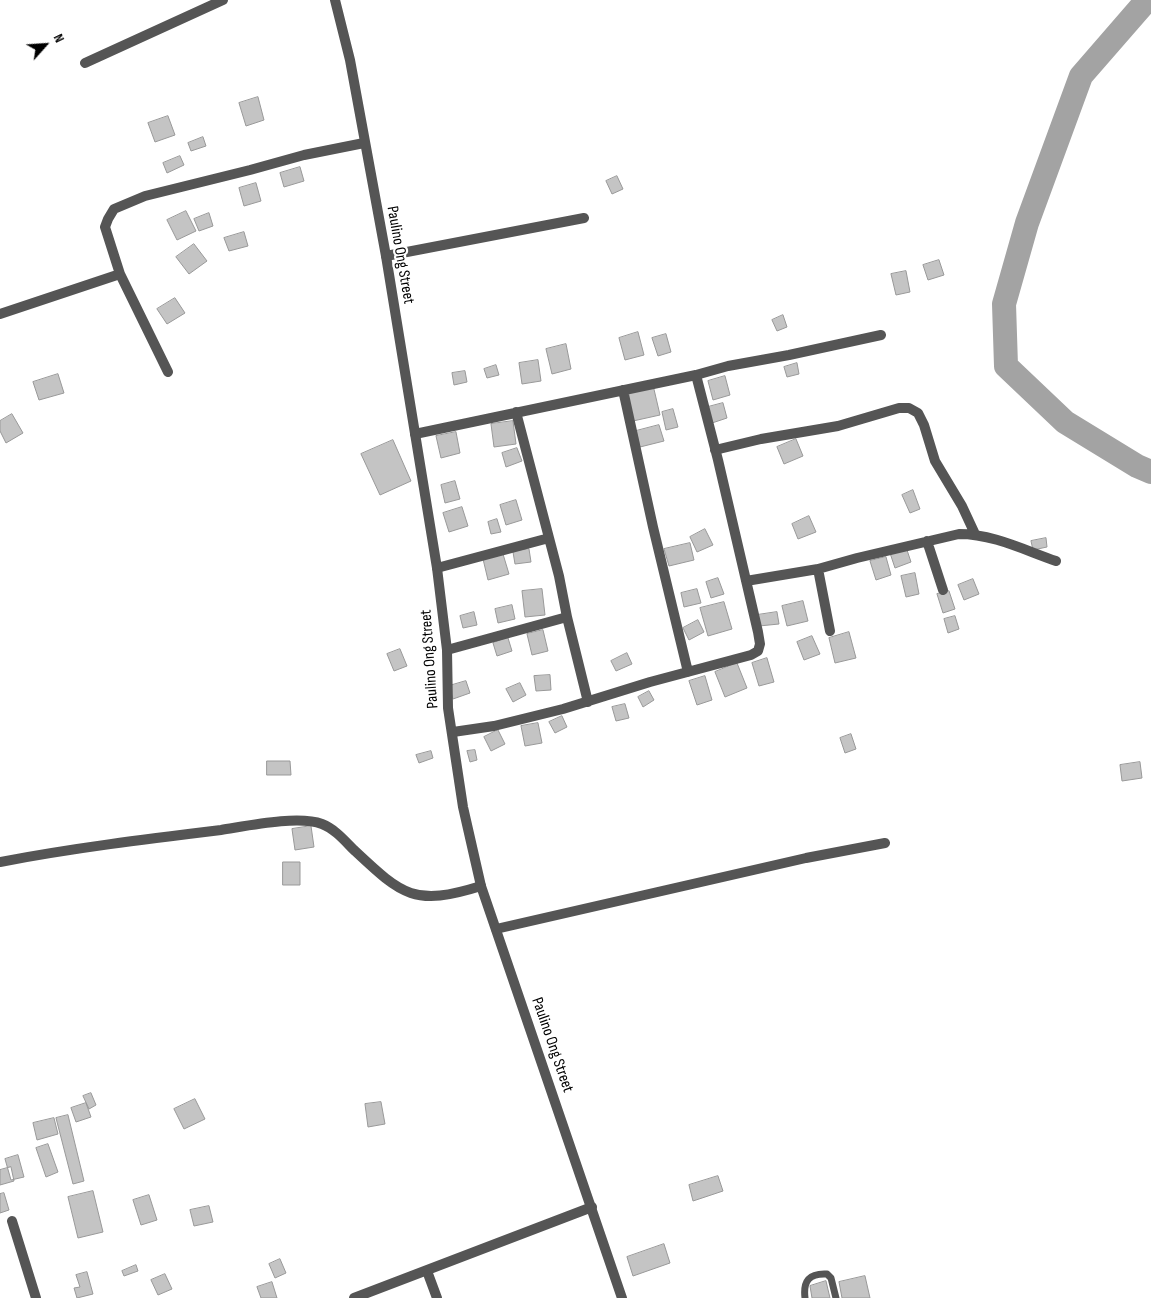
<!DOCTYPE html>
<html>
<head>
<meta charset="utf-8">
<style>
	body { margin:0 }
	#map { position:relative; width:1151px; height:1298px; overflow:hidden; background:#fff; font-family:"Sofia Sans Condensed",sans-serif }
	canvas { display:block }
	.north { position:absolute; left:20px; top:20px; width:50px; height:50px; -webkit-text-stroke:4px #fff; paint-order:stroke; rotate:64deg; font-size:14px; font-weight:700; line-height:20px; text-align:center; color:#000 }
	.north::after { content:''; display:block; margin:auto; width:18px; height:22px; background:#000; clip-path:polygon(50% 0,100% 100%,50% 72%,0 100%) }
</style>
</head>
<body>
<div id="map">
<canvas width="1151" height="1298"></canvas>
<div class="north">N</div>
</div>
<script>
const g = document.querySelector('canvas').getContext('2d');
g.lineJoin = 'round';
function trace(path, color, width, dash) {
  g.strokeStyle = color;
  g.lineWidth = width;
  g.lineCap = dash ? 'butt' : 'round';
  g.setLineDash(dash || []);
  g.stroke(path);
}
function fill(path, color) {
  g.fillStyle = color;
  g.fill(path, 'evenodd');
}
function write(font, color, halo, rows, align = 'center') {
  g.font = font + ' "Sofia Sans Condensed",sans-serif';
  g.lineWidth = 4.5;
  g.setLineDash([]);
  g.textBaseline = 'middle';
  g.strokeStyle = halo;
  g.fillStyle = color;
  for (const [text, x, y, turn = 0] of rows) {
    g.save();
    g.translate(x, y);
    g.rotate((+turn || 0) * Math.PI / 180);
    g.textAlign = isNaN(turn) ? turn : align;
    if (halo) g.strokeText(text, 0, 0);
    g.fillText(text, 0, 0);
    g.restore();
  }
}
trace(new Path2D(`
	M 1147,0 L 1081,76 L 1027,223 L 1004,304 L 1006,366 L 1065,422 L 1137,466 L 1151,472`), '#a3a3a3', 24);
const building = new Path2D(`
	M 258,97 L 264,120 L 246,126 L 239,103 Z
	M 168,116 L 175,135 L 155,142 L 148,123 Z
	M 203,137 L 206,146 L 191,151 L 188,143 Z
	M 180,156 L 184,165 L 167,173 L 163,163 Z
	M 300,167 L 304,181 L 284,187 L 280,173 Z
	M 617,176 L 623,189 L 612,194 L 606,181 Z
	M 256,183 L 261,201 L 244,206 L 239,188 Z
	M 186,211 L 196,231 L 177,240 L 167,220 Z
	M 209,213 L 213,226 L 199,231 L 194,219 Z
	M 244,232 L 248,246 L 229,251 L 224,238 Z
	M 194,244 L 207,261 L 189,274 L 176,257 Z
	M 939,260 L 944,275 L 928,280 L 923,265 Z
	M 906,271 L 910,292 L 896,295 L 891,274 Z
	M 175,298 L 185,313 L 167,324 L 157,309 Z
	M 783,315 L 787,327 L 777,331 L 772,320 Z
	M 638,332 L 644,355 L 625,360 L 619,338 Z
	M 666,334 L 671,352 L 658,356 L 652,338 Z
	M 566,344 L 571,369 L 552,374 L 546,349 Z
	M 538,360 L 541,381 L 522,384 L 519,363 Z
	M 797,363 L 799,374 L 787,377 L 784,367 Z
	M 496,365 L 499,375 L 487,378 L 484,369 Z
	M 465,371 L 467,382 L 454,385 L 452,373 Z
	M 58,374 L 64,393 L 39,400 L 33,382 Z
	M 725,376 L 730,395 L 713,400 L 708,381 Z
	M 653,385 L 660,415 L 633,421 L 626,392 Z
	M 723,403 L 727,418 L 712,423 L 708,407 Z
	M 673,409 L 678,427 L 666,430 L 662,412 Z
	M 12,414 L 23,433 L 6,443 L 0,431 L 0,421 Z
	M 513,421 L 516,444 L 494,447 L 491,424 Z
	M 659,425 L 664,441 L 640,447 L 636,431 Z
	M 456,432 L 460,453 L 441,458 L 436,436 Z
	M 796,439 L 803,456 L 784,464 L 777,447 Z
	M 393,440 L 411,481 L 380,495 L 361,454 Z
	M 517,448 L 522,461 L 506,467 L 502,453 Z
	M 455,481 L 460,499 L 445,503 L 441,485 Z
	M 913,490 L 920,509 L 910,513 L 902,495 Z
	M 516,500 L 522,520 L 506,525 L 500,505 Z
	M 462,507 L 468,526 L 449,532 L 443,513 Z
	M 809,516 L 816,532 L 798,539 L 792,524 Z
	M 497,519 L 501,532 L 491,534 L 488,522 Z
	M 705,529 L 713,545 L 697,552 L 690,537 Z
	M 1046,538 L 1047,547 L 1033,550 L 1031,541 Z
	M 690,543 L 694,560 L 669,566 L 664,549 Z
	M 906,547 L 911,562 L 895,568 L 890,553 Z
	M 529,549 L 531,562 L 515,564 L 513,552 Z
	M 503,554 L 509,574 L 488,580 L 483,559 Z
	M 886,557 L 891,575 L 876,580 L 870,561 Z
	M 915,573 L 919,594 L 906,597 L 901,576 Z
	M 718,578 L 724,594 L 711,598 L 706,582 Z
	M 973,579 L 979,594 L 964,600 L 958,585 Z
	M 542,589 L 545,615 L 525,617 L 522,591 Z
	M 697,589 L 701,603 L 684,607 L 681,593 Z
	M 949,591 L 955,609 L 943,613 L 937,594 Z
	M 803,601 L 808,621 L 787,626 L 782,606 Z
	M 724,602 L 732,629 L 708,636 L 700,608 Z
	M 512,605 L 515,619 L 498,623 L 495,609 Z
	M 474,612 L 477,625 L 463,628 L 460,616 Z
	M 777,612 L 779,624 L 759,626 L 757,615 Z
	M 955,616 L 959,629 L 948,633 L 944,619 Z
	M 698,620 L 704,632 L 689,640 L 683,628 Z
	M 543,630 L 548,651 L 532,655 L 527,634 Z
	M 849,632 L 856,658 L 835,663 L 829,638 Z
	M 812,636 L 820,654 L 804,660 L 797,642 Z
	M 508,638 L 512,651 L 497,656 L 493,643 Z
	M 400,649 L 407,666 L 394,671 L 387,654 Z
	M 627,653 L 632,664 L 616,671 L 611,661 Z
	M 767,658 L 774,682 L 759,686 L 752,663 Z
	M 737,663 L 747,688 L 725,697 L 715,672 Z
	M 550,675 L 551,690 L 536,691 L 534,676 Z
	M 705,676 L 712,700 L 697,705 L 689,681 Z
	M 466,681 L 470,693 L 453,699 L 449,686 Z
	M 520,683 L 526,695 L 513,702 L 506,689 Z
	M 649,691 L 654,700 L 643,707 L 638,697 Z
	M 625,704 L 629,718 L 616,721 L 612,707 Z
	M 562,716 L 567,727 L 555,733 L 549,722 Z
	M 538,723 L 542,743 L 525,746 L 521,726 Z
	M 498,730 L 505,744 L 491,751 L 484,737 Z
	M 851,734 L 856,749 L 845,753 L 840,738 Z
	M 475,750 L 477,760 L 470,762 L 467,751 Z
	M 431,751 L 433,758 L 419,763 L 416,755 Z
	M 267,761 L 290,761 L 291,775 L 267,775 Z
	M 1140,762 L 1142,778 L 1122,781 L 1120,765 Z
	M 311,826 L 314,847 L 295,850 L 292,829 Z
	M 283,862 L 300,862 L 300,885 L 283,885 Z
	M 91,1093 L 96,1105 L 89,1109 L 83,1096 Z
	M 195,1099 L 205,1119 L 184,1129 L 174,1109 Z
	M 381,1102 L 385,1124 L 368,1127 L 365,1104 Z
	M 86,1103 L 91,1117 L 76,1122 L 71,1108 Z
	M 68,1115 L 84,1181 L 73,1184 L 56,1118 Z
	M 54,1118 L 58,1134 L 37,1140 L 33,1123 Z
	M 48,1144 L 58,1172 L 46,1177 L 36,1148 Z
	M 18,1155 L 24,1177 L 11,1180 L 5,1159 Z
	M 11,1167 L 14,1181 L 0,1185 L 0,1170 Z
	M 718,1176 L 723,1191 L 693,1201 L 689,1185 Z
	M 93,1191 L 103,1232 L 78,1238 L 68,1197 Z
	M 4,1193 L 9,1210 L 0,1213 L 0,1194 Z
	M 149,1195 L 157,1220 L 141,1225 L 133,1200 Z
	M 209,1206 L 213,1222 L 194,1226 L 190,1210 Z
	M 664,1244 L 670,1263 L 633,1276 L 627,1257 Z
	M 280,1259 L 286,1273 L 275,1278 L 269,1264 Z
	M 136,1265 L 138,1271 L 124,1276 L 122,1271 Z
	M 87,1272 L 93,1294 L 77,1298 L 74,1288 L 80,1287 L 76,1275 Z
	M 165,1274 L 172,1289 L 158,1295 L 151,1280 Z
	M 865,1276 L 870,1298 L 842,1298 L 839,1282 Z
	M 826,1281 L 830,1298 L 812,1298 L 810,1286 Z
	M 272,1282 L 277,1298 L 261,1298 L 257,1287 Z`);
fill(building, '#c4c4c4');
trace(building, '#999', 1);
trace(new Path2D(`
	M 805,1298 C 803,1281 809,1273 827,1274 L 831,1278 L 836,1298`), '#555', 7);
trace(new Path2D(`
	M 85,63 L 223,0
	M 386,256 L 584,218
	M 0,314 L 120,274
	M 168,372 L 120,274 L 105,227 L 108,219 L 114,209 L 145,196 L 250,170 L 304,155 L 364,143
	M 623,390 L 653,527 L 688,672
	M 516,412 L 559,576 L 567,617 L 588,702
	M 415,434 L 696,375 L 728,366 L 789,355 L 881,335
	M 715,450 L 761,439 L 838,426 L 899,408 L 909,408 L 918,413 L 924,425 L 935,461 L 962,506 L 975,534
	M 927,541 L 943,590
	M 437,568 L 549,538
	M 818,569 L 830,631
	M 746,581 L 818,569 L 857,558 L 959,534 C 993,534 1024,550 1056,561
	M 447,650 L 567,617
	M 453,732 L 494,726 L 563,709 L 650,682 L 751,655 L 758,651 L 760,644 L 758,632 L 718,460 L 696,375
	M 0,862 C 73,848 147,839 221,830 C 247,826 298,815 322,824 C 335,829 345,841 354,850 C 402,895 414,907 481,886
	M 496,929 L 806,858 L 885,843
	M 12,1221 L 36,1298
	M 427,1271 L 437,1298
	M 354,1298 L 592,1207`), '#555', 10);
trace(new Path2D(`
	M 335,0 L 350,60 L 386,256 L 437,568 L 447,650 L 448,708 L 463,807 L 481,886 L 622,1298`), '#555', 10);
write('16px', '#000', '#fff', [
	["Paulino Ong Street",400,255,80],
	["Paulino Ong Street",430,659,-94],
	["Paulino Ong Street",552,1045,71]
]);
</script>
</body>
</html>
